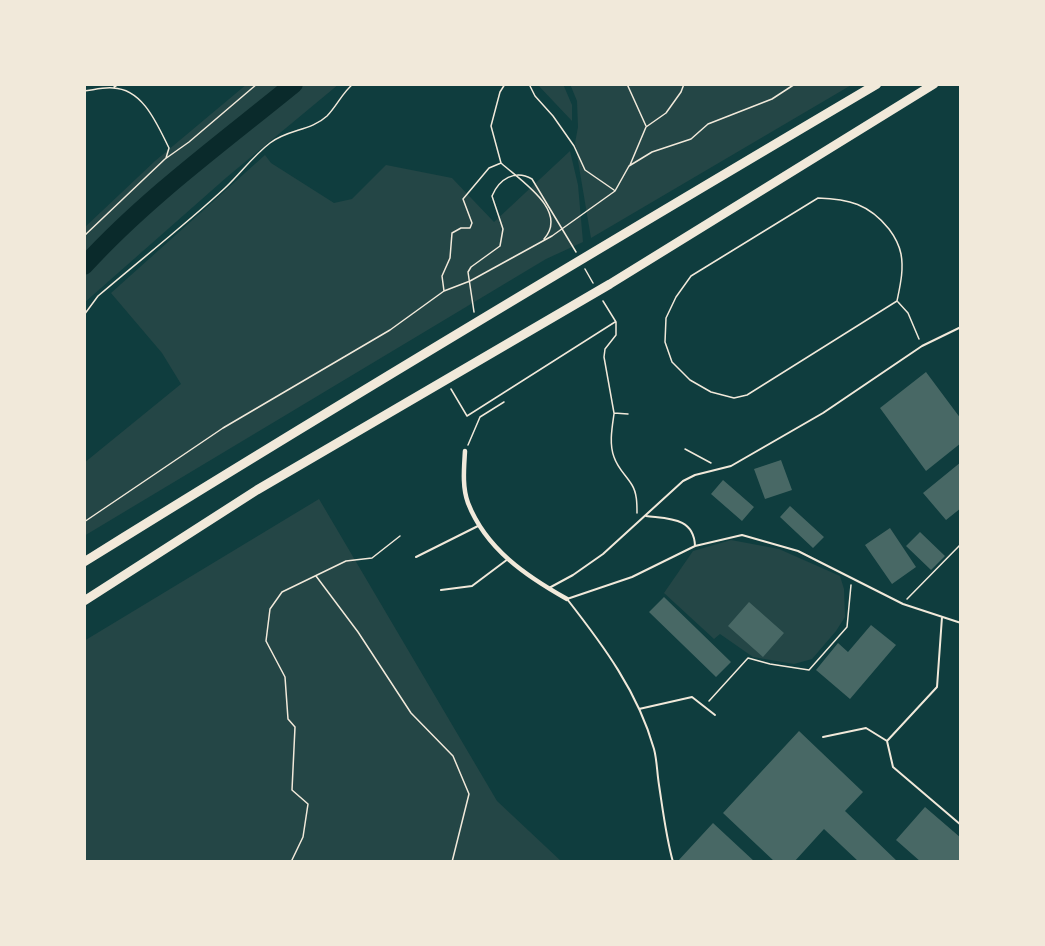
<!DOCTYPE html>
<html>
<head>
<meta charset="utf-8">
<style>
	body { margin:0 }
	#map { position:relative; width:1045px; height:946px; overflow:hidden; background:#0f3d3e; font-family:Overpass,sans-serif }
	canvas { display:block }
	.frame { position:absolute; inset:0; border:86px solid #f1e9da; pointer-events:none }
</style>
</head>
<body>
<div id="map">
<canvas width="1045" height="946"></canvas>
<div class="frame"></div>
</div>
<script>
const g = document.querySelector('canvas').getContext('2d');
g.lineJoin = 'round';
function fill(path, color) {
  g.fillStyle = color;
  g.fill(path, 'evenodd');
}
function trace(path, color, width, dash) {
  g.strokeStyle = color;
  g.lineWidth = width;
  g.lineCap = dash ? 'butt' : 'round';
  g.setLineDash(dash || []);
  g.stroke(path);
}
fill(new Path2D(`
	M 247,84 L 339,84 L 227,177 L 84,303 L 84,228 L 155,161 Z
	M 537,84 L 563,84 L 572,105 L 572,121 Z
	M 570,84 L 853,84 L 591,238 L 575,143 L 578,127 L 577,101 Z
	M 570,151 L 578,185 L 583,242 L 546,259 L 84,536 L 84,463 L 181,384 L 162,353 L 111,293 L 265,155 L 271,163 L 334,203 L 352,199 L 386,165 L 452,178 L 494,222 Z
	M 319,499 L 497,801 L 562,862 L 84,862 L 84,641 Z
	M 731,540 L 779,549 L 840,576 L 844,589 L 845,617 L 836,631 L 812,659 L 794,664 L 753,657 L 720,634 L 714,639 L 664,593 L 693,551 Z`), '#244646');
trace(new Path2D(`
	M 84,266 C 146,198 223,142 294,84`), '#0a2a2b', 18);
fill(new Path2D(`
	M 926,372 L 961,419 L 961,443 L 926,471 L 880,408 Z
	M 781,460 L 792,490 L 765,499 L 754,469 Z
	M 961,462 L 961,508 L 946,520 L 923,493 Z
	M 723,480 L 754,507 L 742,521 L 711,494 Z
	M 790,506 L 824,537 L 813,548 L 780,517 Z
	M 890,528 L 916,567 L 892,584 L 865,545 Z
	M 920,532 L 945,556 L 931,570 L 906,546 Z
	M 664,597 L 731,662 L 716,677 L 649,612 Z
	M 749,602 L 784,633 L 763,657 L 728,626 Z
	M 871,625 L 896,645 L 850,699 L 816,670 L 838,643 L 848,652 Z
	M 799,731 L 863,792 L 845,811 L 898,862 L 859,862 L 824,829 L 794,862 L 775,862 L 723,813 Z
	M 925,807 L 961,838 L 961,862 L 921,862 L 896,840 Z
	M 713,823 L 755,862 L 677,862 Z`), '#486865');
trace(new Path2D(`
	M 529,84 L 535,96 L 553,116 L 574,146 L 585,170 L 614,190
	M 627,84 L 646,126
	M 114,87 L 119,84
	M 84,91 C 93,90 104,87 113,88 C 143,89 157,124 169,148 L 166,158
	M 501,163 C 521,181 569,211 544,239
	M 630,165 L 646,127 L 666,113 L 681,92 L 684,84
	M 818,198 C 849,199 869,204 889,229 C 895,237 899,244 901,254 C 904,270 900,286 897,301 L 747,395 L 734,398 L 711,392 L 690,380 L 672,362 L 665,342 L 666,318 L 676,297 L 691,276 Z
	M 84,236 L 165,159 L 189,142 L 257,84
	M 585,269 L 593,283
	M 444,291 L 442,276 L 450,258 L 452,233 L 461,228 L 470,228 L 472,223 L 463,199 L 489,168 L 501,163 L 491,126 L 500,92 L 505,84
	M 603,301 L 616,322 L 616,335 L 605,349 L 604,357 L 614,413 L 628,414
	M 898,302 L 908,313 L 919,339
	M 474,312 L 468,272 L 471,267 L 500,246 L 503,229 L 492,196 C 499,179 515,169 532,179 L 576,252
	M 84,315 L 98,296 C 140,260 184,226 225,188 C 240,174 253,156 270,143 C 288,129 311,131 327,116 C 337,106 342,93 353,84
	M 451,389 L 467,416 L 615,322
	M 614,414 C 612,428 609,444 614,457 C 618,469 626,475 632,485 C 637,493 637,504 637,513
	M 468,445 L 480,417 L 504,402
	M 685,449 L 711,463
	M 84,522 L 223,428 L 390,330 L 444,291 L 470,281 L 552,236 L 615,191 L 629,166 L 652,152 L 691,139 L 708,124 L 772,99 L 795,84
	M 316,576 L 358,632 L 411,713 L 453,756 L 469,794 L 452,862
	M 907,599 L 961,544
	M 709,701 L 748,658 L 770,664 L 809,670 L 847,627 L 851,585
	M 291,862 L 303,837 L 308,804 L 292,790 L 295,727 L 288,719 L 285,677 L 266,641 L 270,609 L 282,592 L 346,561 L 372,558 L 400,536`), '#f1e9da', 1.5);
trace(new Path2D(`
	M 646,516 C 668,519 694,517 695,546
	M 416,557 L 478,526
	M 549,588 L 573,575 L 603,554 L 683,481 L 695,475 L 731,466 L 823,413 L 922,346 L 961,327
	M 441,590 L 472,586 L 508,559
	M 942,617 L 937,687 L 887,741 L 893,767 L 961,825
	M 639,709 L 692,697 L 715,715
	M 823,737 L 866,728 L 887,741
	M 673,862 C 666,837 663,811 659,785 C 657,773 657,760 654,749 C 638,692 603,645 567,599 L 632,577 L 695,546 L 742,535 L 798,551 L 903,604 L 961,623`), '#f1e9da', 2);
trace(new Path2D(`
	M 465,451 C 464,468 462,487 468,503 C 486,549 526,576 567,599`), '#f1e9da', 4.5);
trace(new Path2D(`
	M 84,562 C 346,399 611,241 877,84
	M 84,601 L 257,490 L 610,284 L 934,84`), '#f1e9da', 9);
</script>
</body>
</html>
